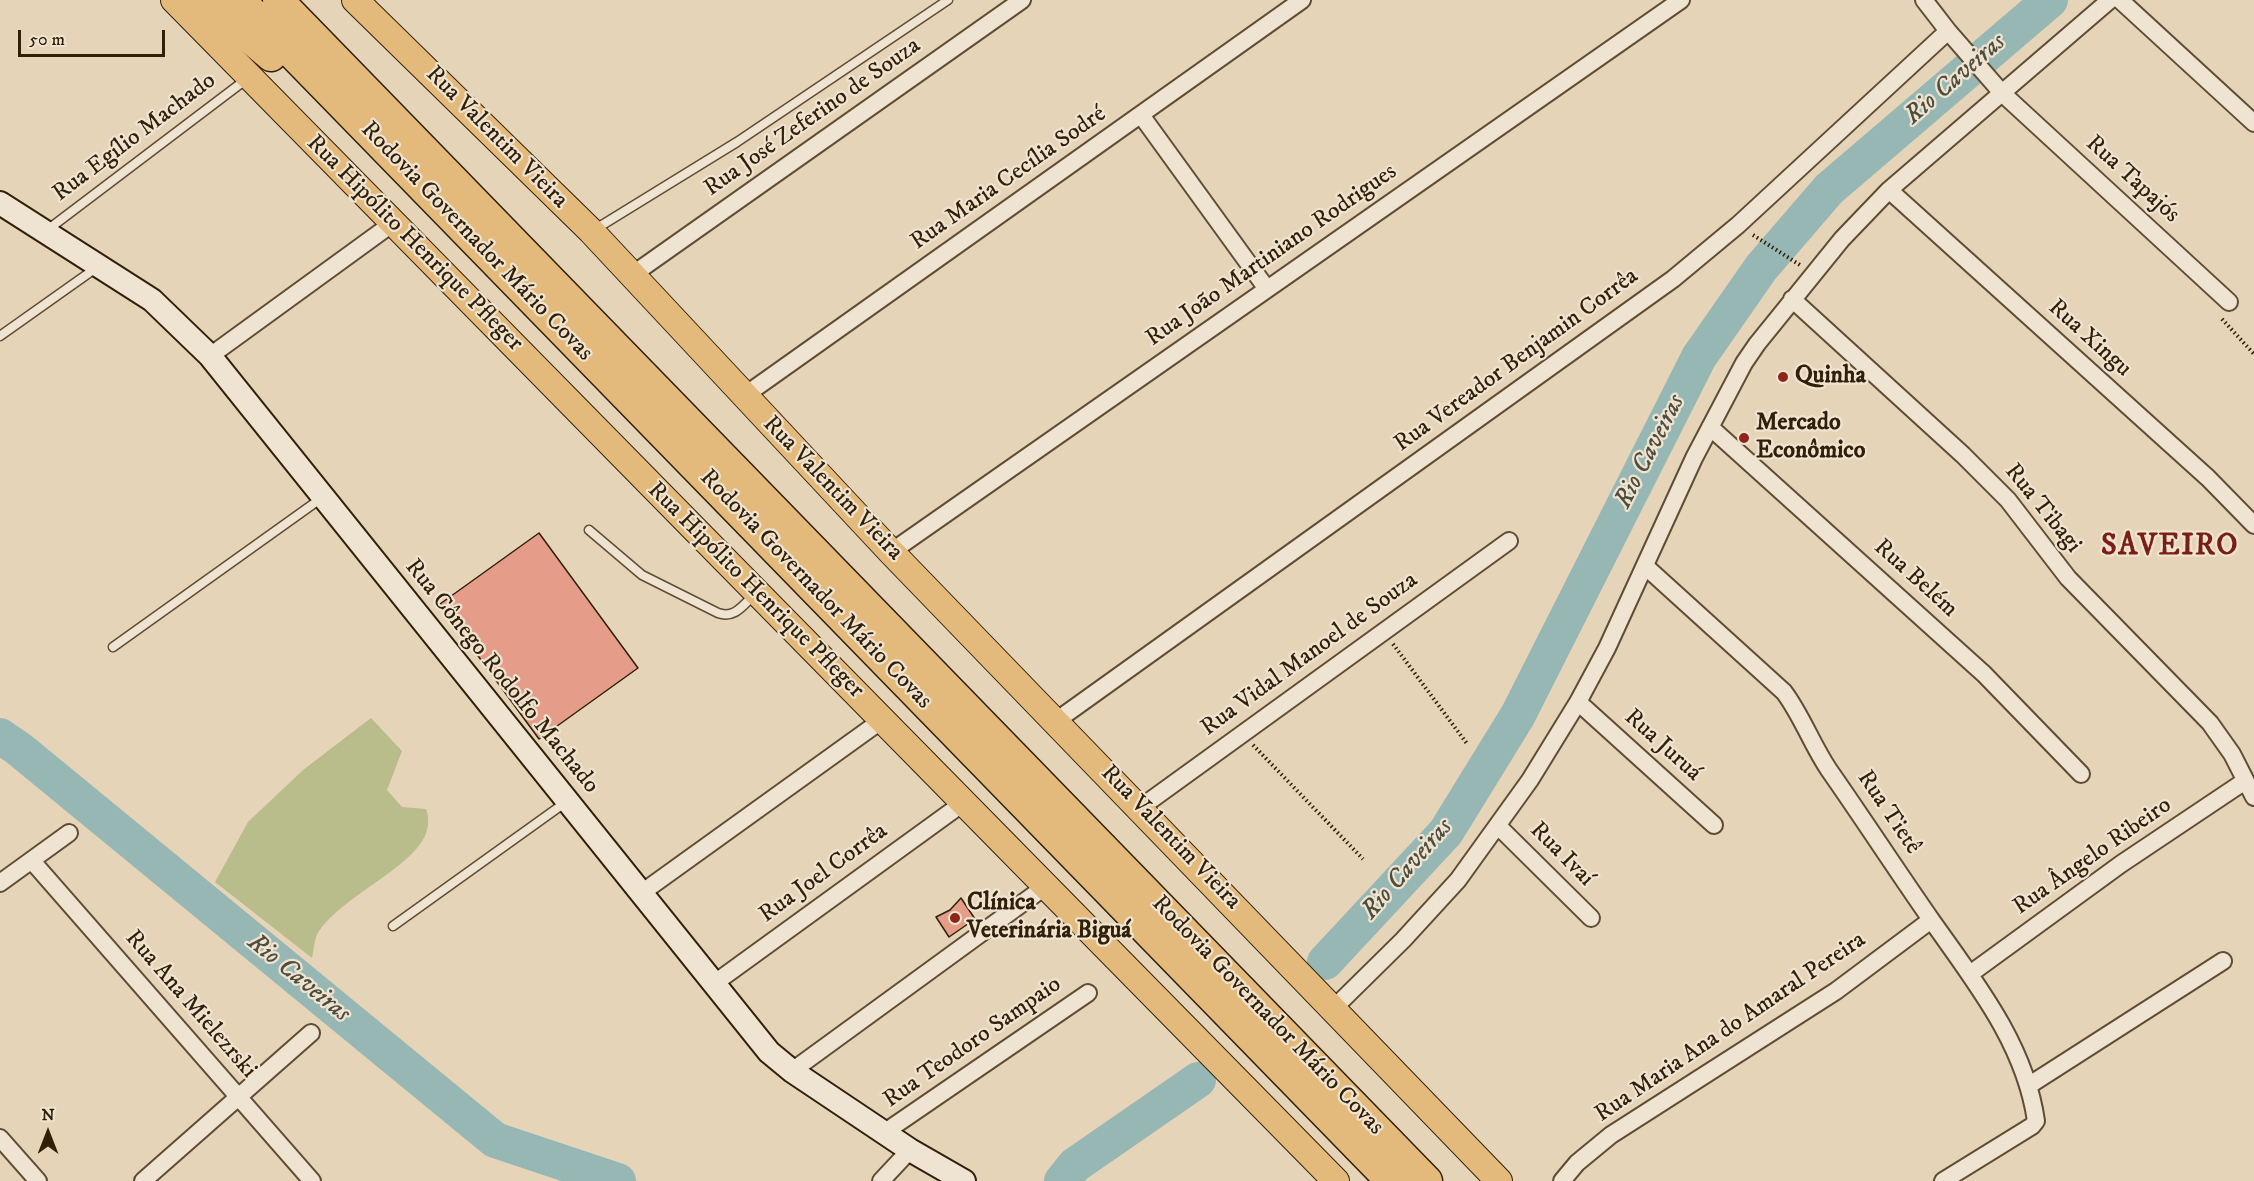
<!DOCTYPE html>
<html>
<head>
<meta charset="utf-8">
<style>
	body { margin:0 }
	#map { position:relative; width:2254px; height:1181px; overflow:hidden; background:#e6d4b8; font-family:"IM FELL DW Pica",serif }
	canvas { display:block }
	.north { position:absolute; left:18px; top:1103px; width:60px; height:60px; -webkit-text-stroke:4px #efe3d1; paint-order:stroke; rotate:0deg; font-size:16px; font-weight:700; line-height:24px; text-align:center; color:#302008 }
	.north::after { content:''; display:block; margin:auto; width:21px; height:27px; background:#302008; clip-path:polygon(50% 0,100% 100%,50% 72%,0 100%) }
	.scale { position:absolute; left:18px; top:30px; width:147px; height:27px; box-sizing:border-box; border:3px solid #302008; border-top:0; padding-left:8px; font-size:18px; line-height:21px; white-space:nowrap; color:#302008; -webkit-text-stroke:4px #efe3d1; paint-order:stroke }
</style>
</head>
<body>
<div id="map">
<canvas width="2254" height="1181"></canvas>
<div class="north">N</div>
<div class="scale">50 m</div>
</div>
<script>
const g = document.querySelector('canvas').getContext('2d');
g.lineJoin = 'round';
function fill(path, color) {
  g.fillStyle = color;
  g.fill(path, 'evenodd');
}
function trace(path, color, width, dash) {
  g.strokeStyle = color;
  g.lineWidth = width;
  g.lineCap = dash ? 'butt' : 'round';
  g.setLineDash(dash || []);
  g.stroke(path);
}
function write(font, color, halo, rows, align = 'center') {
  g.font = font + ' "IM FELL DW Pica",serif';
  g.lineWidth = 4.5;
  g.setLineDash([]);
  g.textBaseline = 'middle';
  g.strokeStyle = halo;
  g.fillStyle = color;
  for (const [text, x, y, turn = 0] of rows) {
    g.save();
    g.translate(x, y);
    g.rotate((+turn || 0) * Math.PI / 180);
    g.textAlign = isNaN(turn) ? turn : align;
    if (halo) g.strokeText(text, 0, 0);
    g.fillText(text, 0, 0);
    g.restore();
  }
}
fill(new Path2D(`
	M 371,718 L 402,751 L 387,790 L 402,807 L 426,809 C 429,817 429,827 425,836 C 410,869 343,896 319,931 C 314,938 314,950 312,958 L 215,882 L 248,822 L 303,770 Z`), '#b9bc8b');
trace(new Path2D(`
	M 0,736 L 19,749 L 495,1140 L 618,1181
	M 1325,962 L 1446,832 L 1518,715 L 1699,357 L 1761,268 L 1829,189 L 2050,0
	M 1062,1181 L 1075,1165 L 1198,1080`), '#97b7b5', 36);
const building = new Path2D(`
	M 539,533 L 638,668 L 539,739 L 440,604 Z
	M 961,898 L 975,919 L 949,937 L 936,917 L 950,910 Z`);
fill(building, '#e59d8a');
trace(building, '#302008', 1.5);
const lane = new Path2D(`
	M 594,230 L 737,142 L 948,0
	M 46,231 L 248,78
	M 0,336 L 96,268
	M 589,530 L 642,575 L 718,613 C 735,619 743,605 755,594
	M 113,647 L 323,497
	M 393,926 L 566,802`);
const street = new Path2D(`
	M 2120,0 L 2254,123
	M 1948,31 L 2002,93 L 2229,302
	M 1141,115 L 1267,289
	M 1889,190 L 2208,478 L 2254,525
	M 632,275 L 1022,0
	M 1792,299 L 1963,455 L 2008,500 L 2068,578 L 2210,723 L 2232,754 L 2254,797
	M 210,356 L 393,223
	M 744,396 L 1302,0
	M 1710,427 L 1984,674 L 2081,774
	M 891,552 L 1681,0
	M 1645,566 L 1784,692 C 1802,716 1812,745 1829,770 C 1864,820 1897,871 1932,921 C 1975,982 2025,1044 2036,1121 L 2032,1126 L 1943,1181
	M 1578,702 L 1714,825
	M 1056,721 L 1673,279 L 1738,225 L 1948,31 L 1924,0
	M 1140,808 L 1509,541
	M 1498,826 L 1591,918
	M 32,861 L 312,1181
	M 0,883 L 69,833
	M 640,894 L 882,720
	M 1970,974 L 2121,864 L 2245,781
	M 712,985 L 963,803
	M 1334,1008 L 1403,940 L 1458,880 L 1530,780 L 1578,702 L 1607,648 L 1694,458 L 1744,363 L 1757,344 L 1842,239 L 1889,190 L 2110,0
	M 792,1071 L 1046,886
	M 2028,1086 L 2223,961
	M 885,1132 L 1088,993
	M 0,1138 L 38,1181
	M 143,1181 L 311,1033
	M 881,1181 L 910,1150
	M 1562,1181 L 1577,1163 L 1611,1135 L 1836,991 L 1931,920`);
const secondary = new Path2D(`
	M 0,203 L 152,300 L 210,356 L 769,1052 L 792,1071 L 910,1150 L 964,1181`);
const primary = new Path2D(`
	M 174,0 L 1336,1181
	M 355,0 L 591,231 L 891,552 L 1499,1181`);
const highway = new Path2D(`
	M 205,0 L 271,56
	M 240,0 L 1391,1181
	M 278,0 L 1427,1181`);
trace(lane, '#5e4d34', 11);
trace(street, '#5e4d34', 20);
trace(secondary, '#302008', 26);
trace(primary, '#302008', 28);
trace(highway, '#302008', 33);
trace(new Path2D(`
	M 1753,235 L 1800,265
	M 2222,319 L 2254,354
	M 1393,644 L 1468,745
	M 1253,745 L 1363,859`), '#302008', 4, [1.5, 3]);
trace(lane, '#efe3d1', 8);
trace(street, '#efe3d1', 16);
trace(secondary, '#efe3d1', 22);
trace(primary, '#e3ba7c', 26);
trace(highway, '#e3ba7c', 30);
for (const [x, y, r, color] of [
	[1783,377,6,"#8f2418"],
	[1744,438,6,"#8f2418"],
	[955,918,6,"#8f2418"]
]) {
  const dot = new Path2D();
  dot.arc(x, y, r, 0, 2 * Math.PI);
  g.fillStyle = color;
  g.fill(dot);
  trace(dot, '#efe3d1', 2);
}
write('24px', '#302008', '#efe3d1', [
	["Rua José Zeferino de Souza",813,118,-35],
	["Rua Egílio Machado",135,138,-37],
	["Rua Valentim Vieira",496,138,45],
	["Rua Maria Cecília Sodré",1009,179,-35],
	["Rua Tapajós",2132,180,42],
	["Rodovia Governador Mário Covas",476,242,46],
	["Rua Hipólito Henrique Pfleger",414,244,45],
	["Rua João Martiniano Rodrigues",1272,256,-35],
	["Rua Xingu",2089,339,42],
	["Rua Vereador Benjamin Corrêa",1517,361,-36],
	["Rua Valentim Vieira",832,489,46],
	["Rua Tibagi",2042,509,51],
	["Rua Belém",1915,579,42],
	["Rodovia Governador Mário Covas",815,590,46],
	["Rua Hipólito Henrique Pfleger",755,591,45],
	["Rua Vidal Manoel de Souza",1310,655,-36],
	["Rua Cônego Rodolfo Machado",501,677,51],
	["Rua Juruá",1662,746,42],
	["Rua Tietê",1888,813,56],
	["Rua Valentim Vieira",1170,838,46],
	["Rua Ivaí",1561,855,45],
	["Rua Ângelo Ribeiro",2093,857,-35],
	["Rua Joel Corrêa",824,874,-36],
	["Rua Ana Mielezrski",190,1005,49],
	["Rodovia Governador Mário Covas",1267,1016,46],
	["Rua Maria Ana do Amaral Pereira",1731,1028,-34],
	["Rua Teodoro Sampaio",973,1043,-35]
]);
write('bold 24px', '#302008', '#efe3d1', [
	["Quinha",1795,377],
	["Mercado",1756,424],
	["Econômico",1756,452],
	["Clínica",967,904],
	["Veterinária Biguá",967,932]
], 'left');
write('italic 26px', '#4f4d3c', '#efe3d1', [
	["Rio Caveiras",1956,80,-41],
	["Rio Caveiras",1651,452,-63],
	["Rio Caveiras",1408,870,-49],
	["Rio Caveiras",298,979,39]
]);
g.letterSpacing = '1.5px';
write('bold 30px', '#7a1f14', '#efe3d1', [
	["SAVEIRO",2170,548]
]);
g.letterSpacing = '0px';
</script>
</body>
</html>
